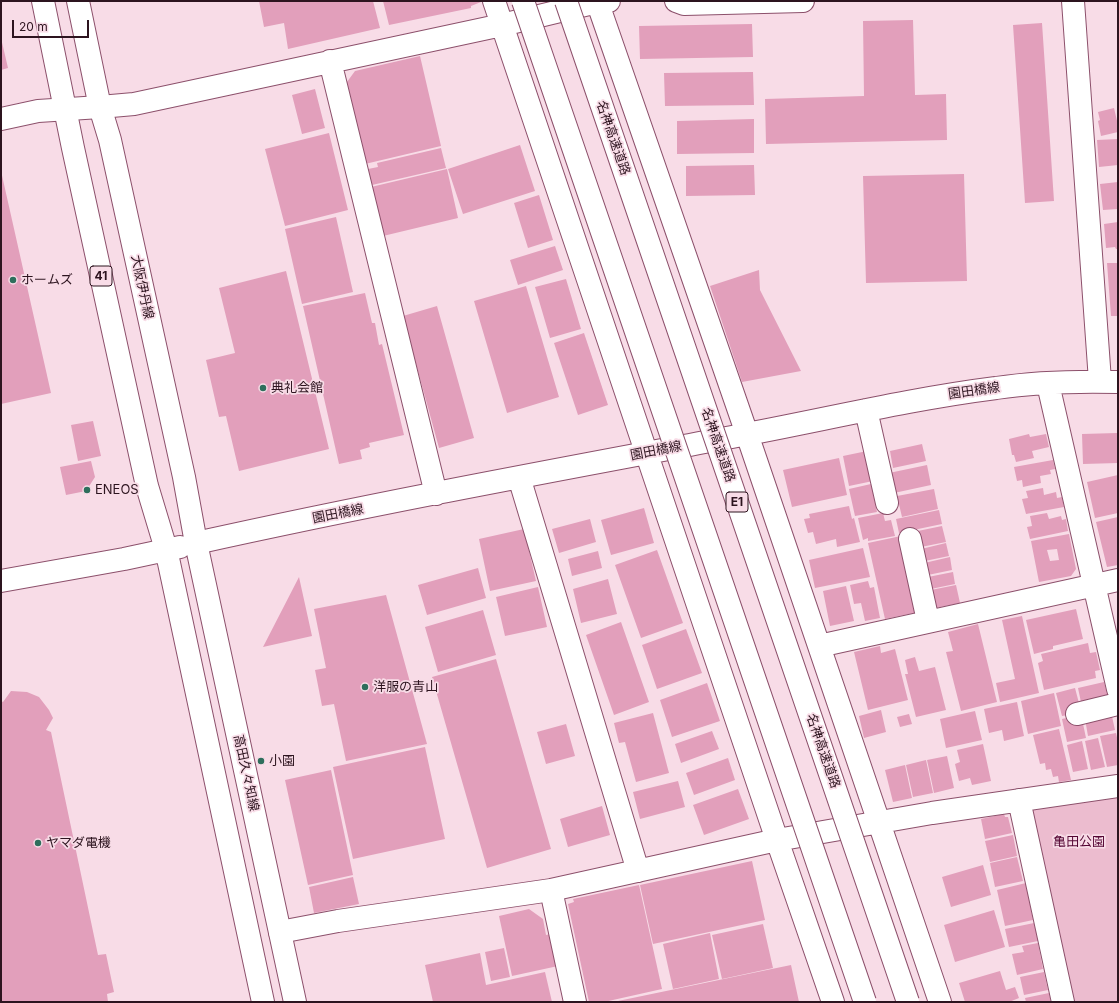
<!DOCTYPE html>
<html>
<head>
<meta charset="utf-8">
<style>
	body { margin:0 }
	#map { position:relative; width:1119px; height:1003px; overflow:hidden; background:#f8dce7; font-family:Inter,sans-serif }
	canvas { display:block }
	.frame { position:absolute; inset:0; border:2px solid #2d141f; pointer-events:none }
	.scale { position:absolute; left:12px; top:20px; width:77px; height:18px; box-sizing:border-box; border:2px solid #2d141f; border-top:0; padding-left:5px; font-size:12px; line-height:14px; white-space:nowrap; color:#2d141f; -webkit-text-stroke:3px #f8dce7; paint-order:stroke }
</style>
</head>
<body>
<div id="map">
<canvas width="1119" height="1003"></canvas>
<div class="frame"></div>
<div class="scale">20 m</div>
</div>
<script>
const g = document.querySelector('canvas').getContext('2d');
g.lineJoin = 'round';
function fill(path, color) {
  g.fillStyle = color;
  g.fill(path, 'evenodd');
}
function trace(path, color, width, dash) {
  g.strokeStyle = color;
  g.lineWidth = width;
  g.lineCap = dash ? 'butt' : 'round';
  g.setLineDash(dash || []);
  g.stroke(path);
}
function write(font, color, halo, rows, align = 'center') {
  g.font = font + ' Inter,"Noto Sans JP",sans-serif';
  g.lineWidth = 3.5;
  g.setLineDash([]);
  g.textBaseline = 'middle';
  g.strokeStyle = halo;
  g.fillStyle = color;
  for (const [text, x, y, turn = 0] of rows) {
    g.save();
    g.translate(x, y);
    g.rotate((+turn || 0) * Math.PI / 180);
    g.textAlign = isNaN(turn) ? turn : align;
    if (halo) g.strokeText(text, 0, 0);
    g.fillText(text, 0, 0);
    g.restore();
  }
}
fill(new Path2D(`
	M 1118,797 L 1118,1002 L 1073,1002 L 1031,809 Z`), '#ecbccf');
fill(new Path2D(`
	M 259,1 L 373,1 L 380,28 L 288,49 L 284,23 L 264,27 Z
	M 383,1 L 480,1 L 481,2 L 471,6 L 471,8 L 389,25 Z
	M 913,20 L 915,95 L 946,94 L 947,140 L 766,144 L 765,99 L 864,96 L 863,21 Z
	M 1042,23 L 1054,201 L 1025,203 L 1013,25 Z
	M 752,24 L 753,57 L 640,59 L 639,26 Z
	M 1,38 L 8,68 L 1,70 Z
	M 420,56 L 441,146 L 365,164 L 344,86 L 355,71 Z
	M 753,72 L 754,105 L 665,106 L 664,73 Z
	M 315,89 L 325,128 L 302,134 L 292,95 Z
	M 1114,108 L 1118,125 L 1118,132 L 1101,136 L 1098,121 L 1100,120 L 1098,112 Z
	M 754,119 L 754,153 L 677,154 L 677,121 Z
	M 329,133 L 348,210 L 285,226 L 265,149 Z
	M 1118,139 L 1118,165 L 1099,167 L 1097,140 Z
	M 520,145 L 535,191 L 463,214 L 448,169 Z
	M 441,148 L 446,168 L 372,185 L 368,169 L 378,167 L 377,163 Z
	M 754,165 L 755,195 L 686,196 L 686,166 Z
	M 447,169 L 458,218 L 383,236 L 371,187 Z
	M 1,171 L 51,393 L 1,404 Z
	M 964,174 L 967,281 L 866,283 L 863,176 Z
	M 1118,182 L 1118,209 L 1103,210 L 1100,184 Z
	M 539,195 L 553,240 L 528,248 L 514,203 Z
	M 336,217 L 353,292 L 302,304 L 285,229 Z
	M 1118,222 L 1118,249 L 1116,249 L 1115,247 L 1106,248 L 1104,224 Z
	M 555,246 L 563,270 L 518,285 L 510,260 Z
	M 1107,263 L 1118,263 L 1118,316 L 1111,316 Z
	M 759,270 L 760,290 L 801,371 L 742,382 L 710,286 Z
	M 286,271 L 329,449 L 239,471 L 226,416 L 219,417 L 206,360 L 235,353 L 219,288 Z
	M 566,279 L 581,329 L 550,338 L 535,287 Z
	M 526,286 L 559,397 L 507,413 L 474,301 Z
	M 365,293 L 372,323 L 375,323 L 379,345 L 382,344 L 404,435 L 369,443 L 370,447 L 360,450 L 362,459 L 339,464 L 303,306 Z
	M 437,306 L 474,438 L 439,448 L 403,316 Z
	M 584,333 L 608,405 L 578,415 L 554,343 Z
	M 93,421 L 101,456 L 78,461 L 71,425 Z
	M 1117,433 L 1118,463 L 1083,464 L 1082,434 Z
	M 1029,434 L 1030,437 L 1046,434 L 1049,447 L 1032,451 L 1034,458 L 1016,462 L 1014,455 L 1012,455 L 1009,439 Z
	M 922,444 L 926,461 L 893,468 L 890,451 Z
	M 867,451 L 873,481 L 849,486 L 843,456 Z
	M 839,458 L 847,495 L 792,507 L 783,470 Z
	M 1053,460 L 1055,469 L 1050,470 L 1051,474 L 1040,476 L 1041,483 L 1023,487 L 1022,480 L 1017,481 L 1014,467 Z
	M 91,461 L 95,477 L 86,491 L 66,495 L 60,467 Z
	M 927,465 L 931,485 L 894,493 L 889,473 Z
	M 1118,475 L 1118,513 L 1095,518 L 1087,482 Z
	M 871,484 L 877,512 L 855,516 L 849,489 Z
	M 1043,488 L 1044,495 L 1056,492 L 1057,498 L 1062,497 L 1064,507 L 1026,514 L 1022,499 L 1028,498 L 1026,491 Z
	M 934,489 L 938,509 L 902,517 L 897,496 Z
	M 849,506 L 852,519 L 854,518 L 860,542 L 837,547 L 836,539 L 816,544 L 813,532 L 808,533 L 804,519 L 810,518 L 809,514 Z
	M 644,508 L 654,543 L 611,555 L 601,520 Z
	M 939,510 L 942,524 L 899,533 L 896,519 Z
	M 883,513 L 885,521 L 891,520 L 895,536 L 868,541 L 868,538 L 863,540 L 858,518 Z
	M 1047,513 L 1049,519 L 1061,516 L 1062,520 L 1066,519 L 1068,531 L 1030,539 L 1027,527 L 1032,526 L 1030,516 Z
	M 1118,517 L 1118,565 L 1107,567 L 1096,522 Z
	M 590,519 L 596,542 L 559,553 L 552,529 Z
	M 942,526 L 946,542 L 916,548 L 913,532 Z
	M 524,529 L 536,581 L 490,591 L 479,539 Z
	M 1069,534 L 1076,569 L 1071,576 L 1039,582 L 1031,541 ZM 1057,549 L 1059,560 L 1050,561 L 1047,550 Z
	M 901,536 L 918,612 L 885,619 L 868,543 Z
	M 946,543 L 949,556 L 920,562 L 917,550 Z
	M 863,548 L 870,577 L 815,588 L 809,560 Z
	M 657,550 L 683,623 L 641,638 L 615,565 Z
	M 598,551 L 602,568 L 572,576 L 568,559 Z
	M 950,557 L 952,570 L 923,576 L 920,564 Z
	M 478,568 L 486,598 L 427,615 L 418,585 Z
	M 953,572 L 955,584 L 926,590 L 923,578 Z
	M 299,577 L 312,636 L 263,647 Z
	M 608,579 L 617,614 L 581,623 L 573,589 Z
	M 868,581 L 870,588 L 874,587 L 880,618 L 865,621 L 861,603 L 854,604 L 850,585 Z
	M 956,585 L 960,603 L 930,609 L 926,591 Z
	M 846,586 L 854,621 L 830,626 L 823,591 Z
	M 538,587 L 547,627 L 505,636 L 496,597 Z
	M 386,595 L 427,744 L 346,761 L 334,704 L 322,706 L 315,670 L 326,668 L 314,609 Z
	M 1076,609 L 1083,639 L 1053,646 L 1053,649 L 1034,654 L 1026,620 Z
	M 483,610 L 496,655 L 438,672 L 425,627 Z
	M 1022,616 L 1039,693 L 1000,702 L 996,683 L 1015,679 L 1002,620 Z
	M 621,622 L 649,702 L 614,715 L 586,635 Z
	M 978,624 L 997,702 L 961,711 L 946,652 L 953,651 L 948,632 Z
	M 686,629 L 702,673 L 657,689 L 642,645 Z
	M 1088,643 L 1090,653 L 1096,652 L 1100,670 L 1095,671 L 1096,678 L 1044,690 L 1038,663 L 1043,661 L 1041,654 Z
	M 880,646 L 881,653 L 895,649 L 908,700 L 868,710 L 854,652 Z
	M 915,657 L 919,671 L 935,667 L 946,710 L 916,717 L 905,674 L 908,674 L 905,660 Z
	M 496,659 L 551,849 L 487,868 L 432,677 Z
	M 1104,682 L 1109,701 L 1082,707 L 1078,688 Z
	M 707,683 L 720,721 L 672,737 L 660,700 Z
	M 1075,688 L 1080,707 L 1074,714 L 1062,716 L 1056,693 Z
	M 11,691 L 27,692 L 39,697 L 49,710 L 53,718 L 46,730 L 51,732 L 98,955 L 106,954 L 114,992 L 107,994 L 108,1002 L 1,1002 L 1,701 L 3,702 Z
	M 1054,693 L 1061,726 L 1028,734 L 1021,701 Z
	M 1017,702 L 1024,736 L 1004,741 L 1002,730 L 989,733 L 984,709 Z
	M 881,710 L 886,732 L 864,738 L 859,716 Z
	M 975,711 L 982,740 L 946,748 L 940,719 Z
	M 1111,712 L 1115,730 L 1088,736 L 1085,719 Z
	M 653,713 L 669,773 L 636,782 L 625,742 L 619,743 L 614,723 Z
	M 909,714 L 912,724 L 900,727 L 897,717 Z
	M 1075,716 L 1082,719 L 1086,738 L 1067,742 L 1062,719 Z
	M 566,724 L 575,756 L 546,764 L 537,732 Z
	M 1059,729 L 1071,780 L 1059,782 L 1058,776 L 1053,777 L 1051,769 L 1046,770 L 1045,763 L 1040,764 L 1033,735 Z
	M 712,731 L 719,749 L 681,763 L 675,744 Z
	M 1116,733 L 1118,742 L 1118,765 L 1107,767 L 1100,736 Z
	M 1098,738 L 1105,767 L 1091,770 L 1085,741 Z
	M 1082,741 L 1088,769 L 1073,772 L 1067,745 Z
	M 983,744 L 991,781 L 972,785 L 970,778 L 959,781 L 955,764 L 960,762 L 957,750 Z
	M 425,747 L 445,839 L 353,859 L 333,767 Z
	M 947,756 L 954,788 L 934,793 L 927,760 Z
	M 728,758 L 735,780 L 694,795 L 686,773 Z
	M 926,760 L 933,793 L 913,797 L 906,765 Z
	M 905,765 L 912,798 L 893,802 L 885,770 Z
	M 331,770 L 353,875 L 308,885 L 285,780 Z
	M 678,781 L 685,807 L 640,819 L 633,792 Z
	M 738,789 L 749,819 L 704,835 L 693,805 Z
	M 602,806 L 610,835 L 568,847 L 560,819 Z
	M 1004,814 L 1005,817 L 1008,817 L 1012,833 L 985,839 L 981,819 Z
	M 1013,835 L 1017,856 L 990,862 L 985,841 Z
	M 1017,857 L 1023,881 L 995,887 L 990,863 Z
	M 752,861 L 765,920 L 653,944 L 640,885 Z
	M 983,865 L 991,895 L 951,907 L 942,877 Z
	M 353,877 L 359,904 L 314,913 L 309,887 Z
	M 1026,883 L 1033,920 L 1005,926 L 997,890 Z
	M 639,885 L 662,989 L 604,1002 L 589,1002 L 568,904 L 574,902 L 573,899 Z
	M 529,909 L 543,919 L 546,935 L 551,934 L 558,966 L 512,976 L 499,916 Z
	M 994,910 L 1005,947 L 955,962 L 944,925 Z
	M 1034,923 L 1038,941 L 1009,947 L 1005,929 Z
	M 763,924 L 773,968 L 722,979 L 712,935 Z
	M 710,933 L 719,979 L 673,989 L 663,944 Z
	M 1038,943 L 1043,969 L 1017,975 L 1012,954 L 1024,952 L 1022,946 Z
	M 504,948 L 510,977 L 491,981 L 485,952 Z
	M 480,953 L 486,985 L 545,972 L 552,1002 L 433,1002 L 425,965 Z
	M 791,965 L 799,1002 L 618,1002 L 618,1001 Z
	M 1000,971 L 1006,990 L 1015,987 L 1019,998 L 1009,1002 L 965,1002 L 959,983 Z
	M 1044,972 L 1048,990 L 1024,995 L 1020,977 Z
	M 1049,993 L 1051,1002 L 1026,1002 L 1025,998 Z`), '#e29fbb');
const minor = new Path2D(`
	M 494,1 L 777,840 L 833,1002
	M 597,1 L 747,434 L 940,1002
	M 676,1 L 684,4 L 803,1
	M 1073,1 L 1100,381
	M 330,61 L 436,494
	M 1,119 L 38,111 L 100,107 L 134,104 L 502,25 L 597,2 L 609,1
	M 1048,384 L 1118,689
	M 866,410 L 887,503
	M 519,477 L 638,871
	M 910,539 L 928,621
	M 196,543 C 376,503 556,470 737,436 C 823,420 909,399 996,388 C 1036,382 1077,381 1118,382
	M 819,646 L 1118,580
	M 1077,714 L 1118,704
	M 1019,800 L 1063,1002
	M 551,890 L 575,1002
	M 280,932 L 338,921 L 551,890 L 777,840 L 932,813 L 1118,786`);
const major = new Path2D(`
	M 43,1 L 73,148 L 147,486 L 166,549 L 263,1002
	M 78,1 L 100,107 L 110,140 L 184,477 L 196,543 L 295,1002
	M 1,581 L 124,559 L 180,547`);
trace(minor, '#8c506b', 24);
trace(major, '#8c506b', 24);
trace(minor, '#fff', 22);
trace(major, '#fff', 22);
const highwayBridge = new Path2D(`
	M 523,1 L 865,1002
	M 566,1 L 908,1002`);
trace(highwayBridge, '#8c506b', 24, []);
trace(highwayBridge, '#fff', 22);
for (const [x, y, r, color] of [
	[13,280,4,"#2e6e5c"],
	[263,388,4,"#2e6e5c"],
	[87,490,4,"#2e6e5c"],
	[365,687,4,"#2e6e5c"],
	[261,761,4,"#2e6e5c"],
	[38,843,4,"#2e6e5c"]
]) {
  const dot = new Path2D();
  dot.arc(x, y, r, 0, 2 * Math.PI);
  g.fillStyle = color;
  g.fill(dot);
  trace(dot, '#f8dce7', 1.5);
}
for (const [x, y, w] of [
	[101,276,22],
	[737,502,22]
]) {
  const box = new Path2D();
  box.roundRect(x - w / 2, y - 10, w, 20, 3);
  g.fillStyle = '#f8dce7';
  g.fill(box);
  trace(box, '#2d141f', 1);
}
write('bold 12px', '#2d141f', null, [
	["41",101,276],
	["E1",737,502]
]);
write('13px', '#2d141f', '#f8dce7', [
	["名神高速道路",613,138,71],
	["大阪伊丹線",142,287,78],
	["園田橋線",974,391,-8],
	["名神高速道路",718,445,71],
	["園田橋線",656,451,-11],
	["園田橋線",338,514,-11],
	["名神高速道路",823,751,71],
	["高田久々知線",246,773,78]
]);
write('13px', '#2d141f', '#f8dce7', [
	["ホームズ",21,280],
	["典礼会館",271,388],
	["ENEOS",95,490],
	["洋服の青山",373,687],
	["小園",269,761],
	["ヤマダ電機",46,843]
], 'left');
write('13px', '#540533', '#f8dce7', [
	["亀田公園",1079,842]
]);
</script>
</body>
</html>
